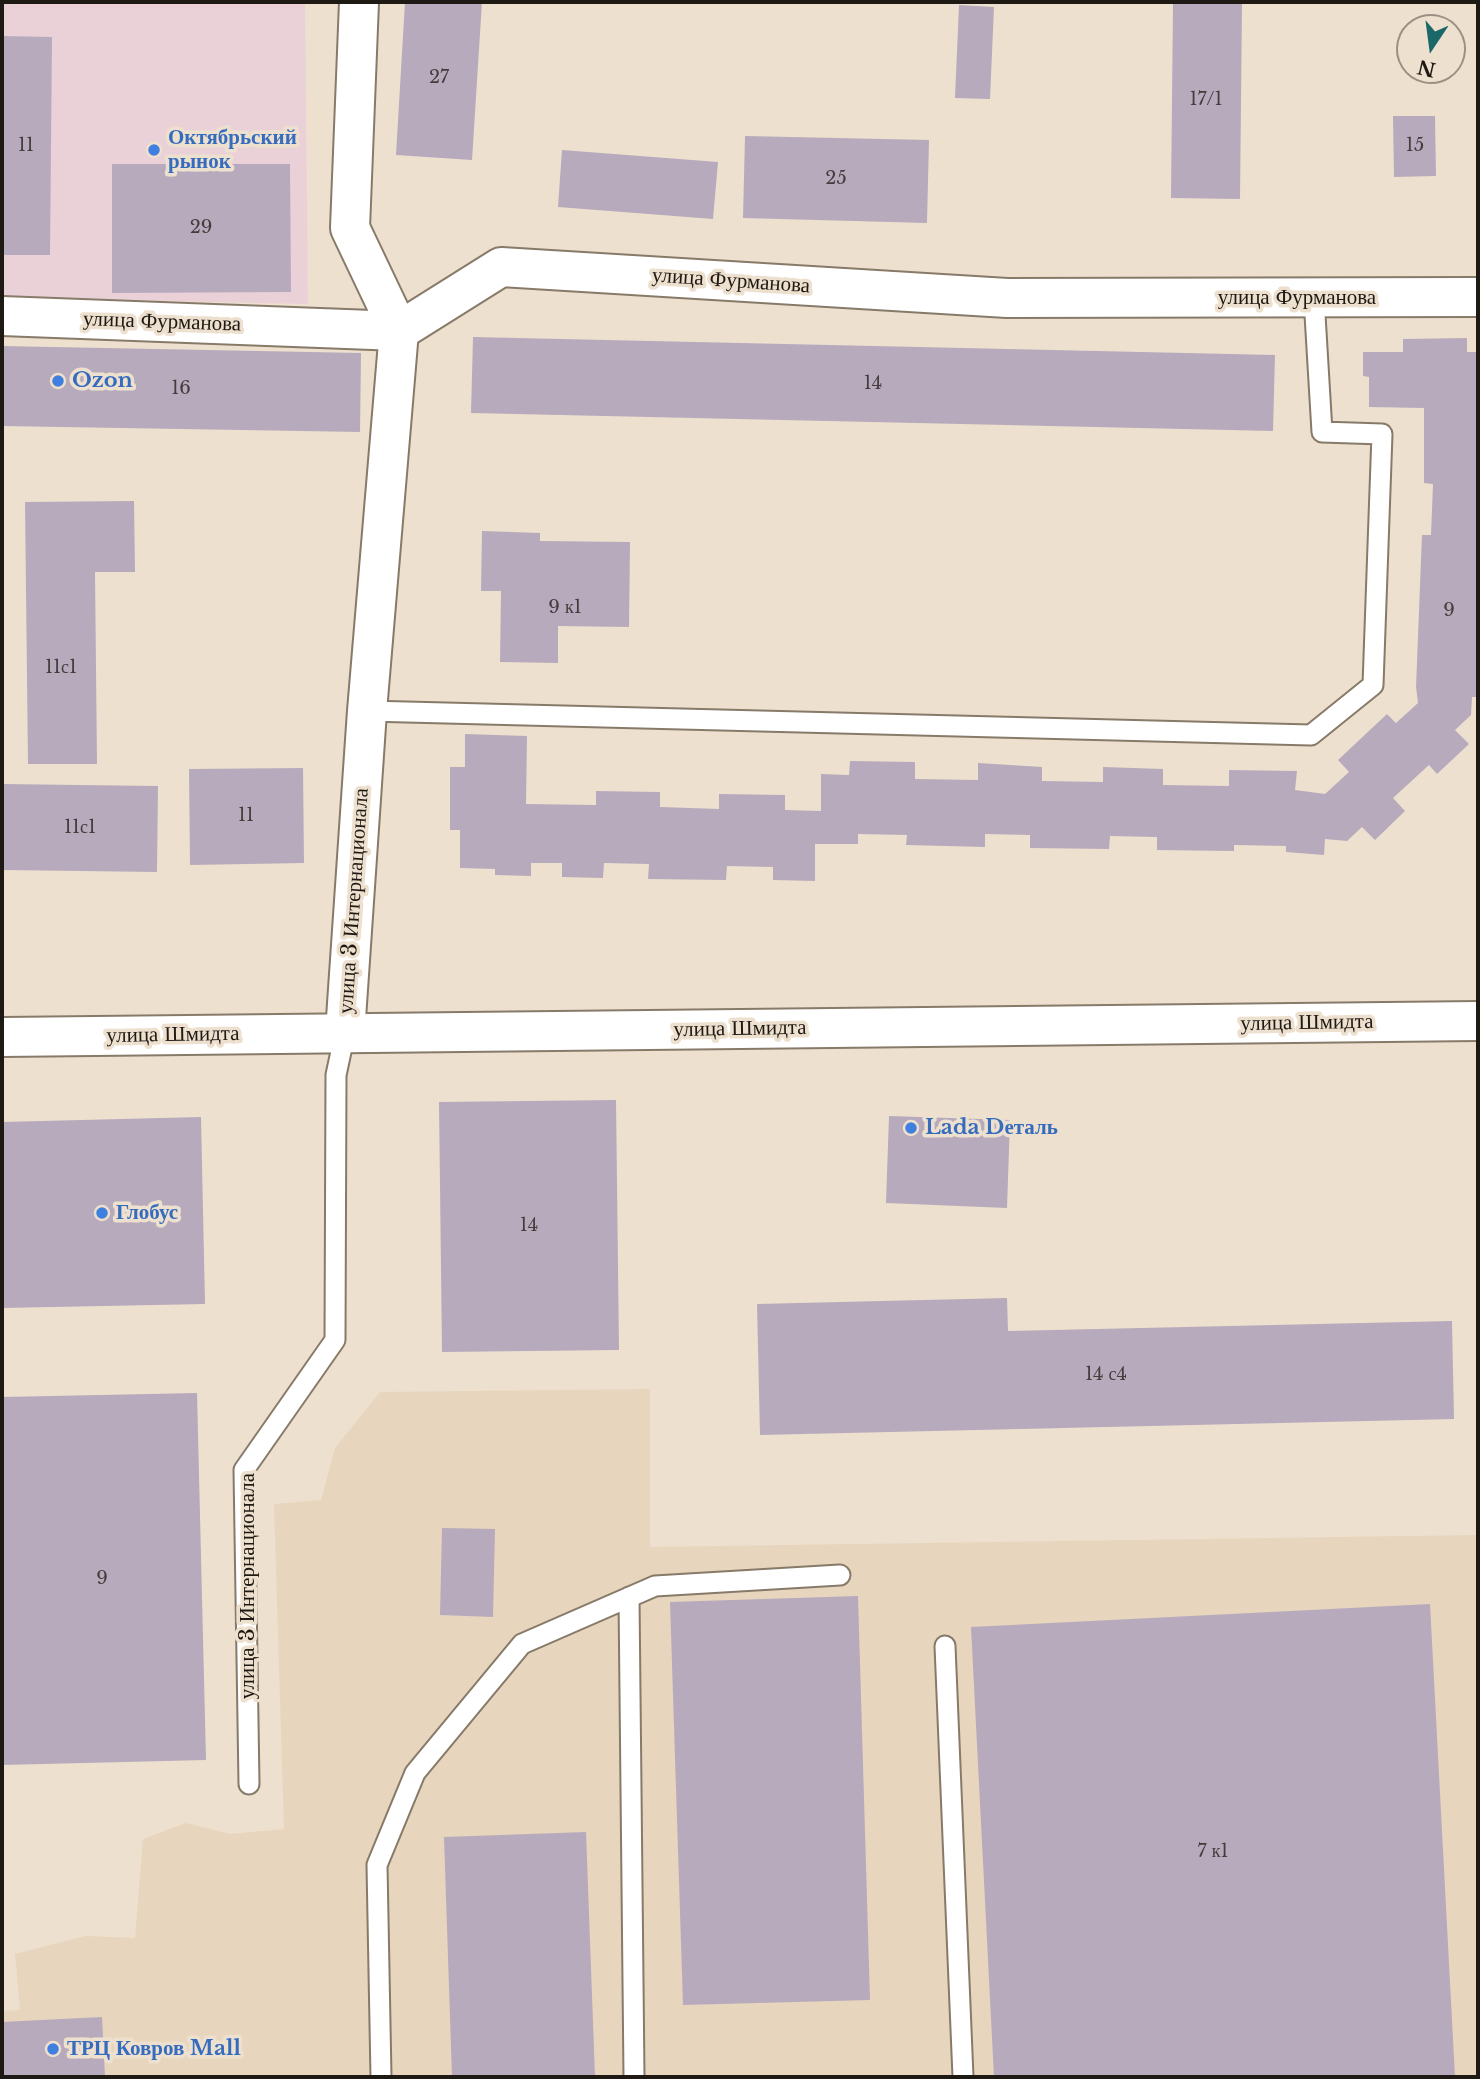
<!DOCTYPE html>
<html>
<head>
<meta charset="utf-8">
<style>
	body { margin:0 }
	#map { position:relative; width:1480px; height:2079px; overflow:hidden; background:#eee0ce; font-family:"Libre Baskerville",serif }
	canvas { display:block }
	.frame { position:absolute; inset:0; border:4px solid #1e1913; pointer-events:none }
	.north { position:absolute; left:1396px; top:14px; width:70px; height:70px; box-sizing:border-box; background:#eee0ce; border:2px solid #9b9083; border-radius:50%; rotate:193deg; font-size:19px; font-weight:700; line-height:28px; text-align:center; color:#1e1913 }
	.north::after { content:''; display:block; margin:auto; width:24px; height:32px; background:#1a6868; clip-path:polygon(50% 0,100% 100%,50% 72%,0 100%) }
</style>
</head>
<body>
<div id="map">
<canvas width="1480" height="2079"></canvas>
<div class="frame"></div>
<div class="north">N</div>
</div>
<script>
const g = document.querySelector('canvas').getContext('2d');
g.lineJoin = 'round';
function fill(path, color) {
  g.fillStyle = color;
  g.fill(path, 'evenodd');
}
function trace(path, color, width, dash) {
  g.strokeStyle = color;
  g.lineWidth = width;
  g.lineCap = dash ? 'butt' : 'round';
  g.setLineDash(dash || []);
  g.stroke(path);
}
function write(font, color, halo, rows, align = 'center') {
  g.font = font + ' "Libre Baskerville",serif';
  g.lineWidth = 7;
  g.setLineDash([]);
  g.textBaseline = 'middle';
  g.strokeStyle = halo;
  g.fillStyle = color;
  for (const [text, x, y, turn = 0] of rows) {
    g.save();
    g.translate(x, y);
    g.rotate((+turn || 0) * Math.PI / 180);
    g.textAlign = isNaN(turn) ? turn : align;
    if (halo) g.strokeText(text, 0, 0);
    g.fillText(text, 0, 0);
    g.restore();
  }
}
fill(new Path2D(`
	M 2,2 L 305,2 L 308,304 L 2,298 Z`), '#ead1d8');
fill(new Path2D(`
	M 650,1389 L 650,1547 L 1478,1535 L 1478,2077 L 2,2077 L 2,2011 L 20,2010 L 15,1954 L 85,1936 L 135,1938 L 143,1839 L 186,1823 L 230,1834 L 284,1829 L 274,1504 L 321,1500 L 335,1448 L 380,1392 Z`), '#e7d5bd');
fill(new Path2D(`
	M 405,2 L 482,2 L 472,160 L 396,155 Z
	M 1173,2 L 1242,2 L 1240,199 L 1171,198 Z
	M 959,5 L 994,7 L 990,99 L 955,98 Z
	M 2,36 L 52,37 L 50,255 L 2,255 Z
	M 1393,116 L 1435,116 L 1436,176 L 1394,177 Z
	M 745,136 L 929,140 L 927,223 L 743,218 Z
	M 562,150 L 718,162 L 713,219 L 558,207 Z
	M 112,164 L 290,164 L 291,292 L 112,293 Z
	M 473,337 L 1275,355 L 1273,431 L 471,413 Z
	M 1467,338 L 1467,352 L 1478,352 L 1478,697 L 1472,697 L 1471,715 L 1455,730 L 1469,744 L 1437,774 L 1429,765 L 1393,798 L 1405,811 L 1375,840 L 1362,827 L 1347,841 L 1325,839 L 1324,855 L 1286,852 L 1286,846 L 1234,845 L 1234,851 L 1157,850 L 1157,837 L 1110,836 L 1109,849 L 1030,848 L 1030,835 L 985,834 L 985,847 L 906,845 L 907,835 L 858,834 L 858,844 L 815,844 L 815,881 L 773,880 L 773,867 L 727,866 L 726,880 L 648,879 L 649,864 L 604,863 L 603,878 L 562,877 L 562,863 L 531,863 L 531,876 L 495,875 L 495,869 L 460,868 L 460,830 L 450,830 L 450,767 L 465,767 L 465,734 L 527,736 L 526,804 L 596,805 L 596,791 L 660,792 L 660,807 L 719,809 L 719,794 L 785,795 L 785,810 L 821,811 L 821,774 L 849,775 L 850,761 L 915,762 L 915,779 L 978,780 L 978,763 L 1042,767 L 1042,781 L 1103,782 L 1103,767 L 1163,769 L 1163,785 L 1229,786 L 1229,770 L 1297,771 L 1295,790 L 1325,794 L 1349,772 L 1338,760 L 1387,714 L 1396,723 L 1418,703 L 1416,687 L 1422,535 L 1431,535 L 1433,484 L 1424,483 L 1424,408 L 1369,407 L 1369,377 L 1363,376 L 1363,352 L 1403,352 L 1403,339 Z
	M 2,346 L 361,353 L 360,432 L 2,426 Z
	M 134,501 L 135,572 L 95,572 L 97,764 L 28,764 L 25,502 Z
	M 482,531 L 540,533 L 540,541 L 630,542 L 629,627 L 558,626 L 558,663 L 500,662 L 501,591 L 481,591 Z
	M 303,768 L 304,863 L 190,865 L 189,769 Z
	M 2,784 L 158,786 L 157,872 L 2,870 Z
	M 616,1100 L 619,1350 L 442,1352 L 439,1102 Z
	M 889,1116 L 1010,1120 L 1007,1208 L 886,1203 Z
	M 201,1117 L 205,1304 L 2,1308 L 2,1122 Z
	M 1007,1298 L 1008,1331 L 1452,1321 L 1454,1419 L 760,1435 L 757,1304 Z
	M 197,1393 L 206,1760 L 2,1765 L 2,1397 Z
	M 442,1528 L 495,1529 L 493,1617 L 440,1615 Z
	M 858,1596 L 870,2000 L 683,2005 L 670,1602 Z
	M 1430,1604 L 1455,2077 L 994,2077 L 971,1627 Z
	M 586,1832 L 595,2077 L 452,2077 L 444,1837 Z
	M 102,2017 L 105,2077 L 2,2077 L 2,2022 Z`), '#b7aabc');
const lane = new Path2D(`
	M 367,711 L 1311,735 L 1373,685 L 1382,434 L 1322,432 L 1314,298
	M 629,1597 L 634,2077
	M 945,1646 L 963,2077
	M 249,1784 L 244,1470 L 335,1340 L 336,1075 L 345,1033
	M 381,2077 L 377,1865 L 415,1773 L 522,1644 L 655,1586 L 840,1575`);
const street = new Path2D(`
	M 2,316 L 399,331 L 501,267 L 1007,298 L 1478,297
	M 345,1033 L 367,711 L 399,331 L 350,228 L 359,2`);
const secondary = new Path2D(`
	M 2,1037 L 1478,1021`);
trace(lane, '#877a69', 23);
trace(street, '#877a69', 42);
trace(secondary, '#877a69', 42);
trace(lane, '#fff', 19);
trace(street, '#fff', 38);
trace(secondary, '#fff', 38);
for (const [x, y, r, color] of [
	[154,150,7,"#3f7fe0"],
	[58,381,7,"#3f7fe0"],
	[911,1128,7,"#3f7fe0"],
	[102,1213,7,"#3f7fe0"],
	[53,2049,7,"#3f7fe0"]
]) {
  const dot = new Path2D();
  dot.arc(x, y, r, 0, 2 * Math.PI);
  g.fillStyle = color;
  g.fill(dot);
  trace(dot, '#eee0ce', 2.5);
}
write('18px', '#443d3d', null, [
	["27",439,78],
	["17/1",1206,100],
	["11",26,146],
	["15",1415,146],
	["25",836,179],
	["29",201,228],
	["14",873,384],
	["16",181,389],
	["9 к1",565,608],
	["9",1449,611],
	["11с1",61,668],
	["11",246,816],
	["11с1",80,828],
	["14",529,1226],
	["14 с4",1106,1375],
	["9",102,1579],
	["7 к1",1213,1852]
]);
write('bold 21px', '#366cbe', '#eee0ce', [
	["Октябрьский",168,138],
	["рынок",168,162],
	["Ozon",72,381],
	["Lada Dеталь",925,1128],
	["Глобус",116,1213],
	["ТРЦ Ковров Mall",67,2049]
], 'left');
write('21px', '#1e1913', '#eee0ce', [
	["улица Фурманова",731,281,4],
	["улица Фурманова",1297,298],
	["улица Фурманова",162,322,2],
	["улица 3 Интернационала",354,901,-86],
	["улица Шмидта",1307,1023,-1],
	["улица Шмидта",740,1029,-1],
	["улица Шмидта",173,1035,-1],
	["улица 3 Интернационала",248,1586,-90]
]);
</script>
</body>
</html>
